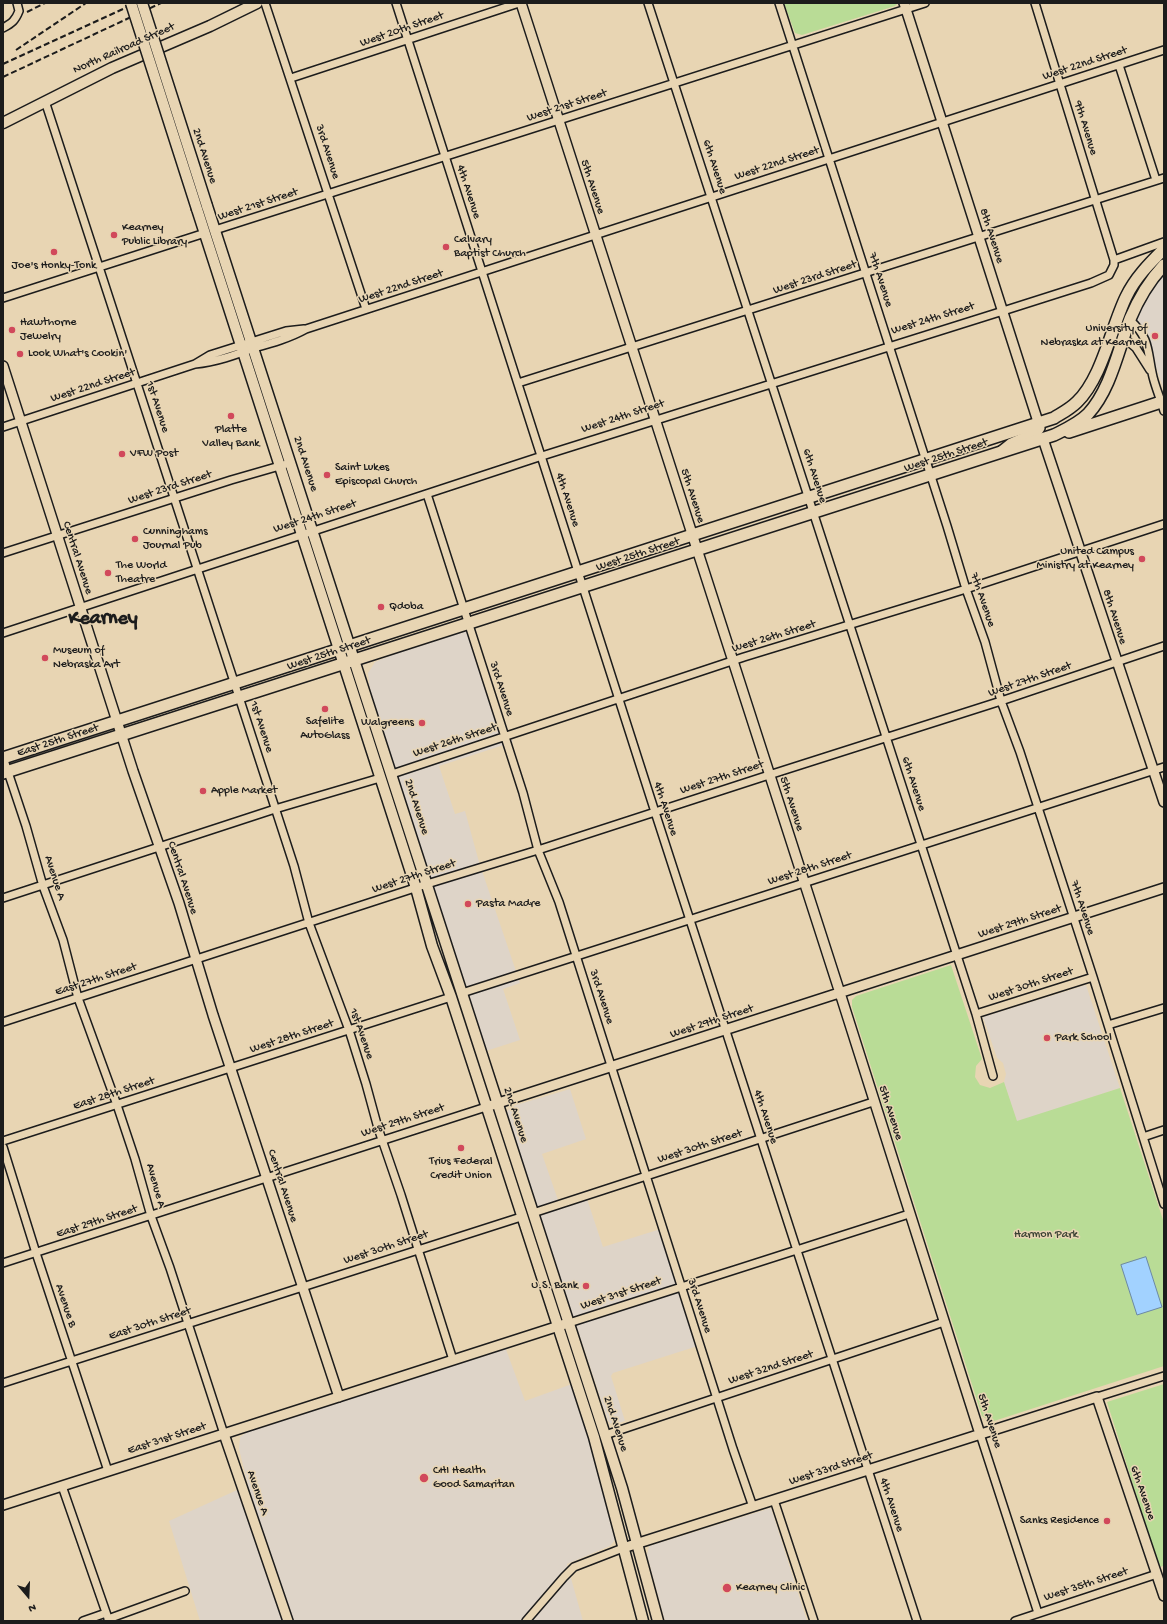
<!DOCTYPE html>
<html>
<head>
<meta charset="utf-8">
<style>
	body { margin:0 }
	#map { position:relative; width:1167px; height:1624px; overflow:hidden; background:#e8d5b3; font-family:"Gochi Hand",sans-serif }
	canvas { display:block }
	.frame { position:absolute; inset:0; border:4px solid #1c1c1c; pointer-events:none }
	.north { position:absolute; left:8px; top:1576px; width:40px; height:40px; -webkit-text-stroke:3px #e8d5b3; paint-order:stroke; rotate:161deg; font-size:11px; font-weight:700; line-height:16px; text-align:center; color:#1c1c1c }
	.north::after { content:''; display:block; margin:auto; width:14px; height:18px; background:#1c1c1c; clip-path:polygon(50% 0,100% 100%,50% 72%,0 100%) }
</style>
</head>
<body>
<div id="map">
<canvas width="1167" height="1624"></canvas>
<div class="frame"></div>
<div class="north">N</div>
</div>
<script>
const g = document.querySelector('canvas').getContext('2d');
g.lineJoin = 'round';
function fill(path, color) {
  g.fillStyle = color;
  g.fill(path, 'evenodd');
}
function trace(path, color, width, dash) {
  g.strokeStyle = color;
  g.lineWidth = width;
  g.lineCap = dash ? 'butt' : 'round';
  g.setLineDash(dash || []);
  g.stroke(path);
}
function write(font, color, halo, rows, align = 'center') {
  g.font = font + ' "Gochi Hand",sans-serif';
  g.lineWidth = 3;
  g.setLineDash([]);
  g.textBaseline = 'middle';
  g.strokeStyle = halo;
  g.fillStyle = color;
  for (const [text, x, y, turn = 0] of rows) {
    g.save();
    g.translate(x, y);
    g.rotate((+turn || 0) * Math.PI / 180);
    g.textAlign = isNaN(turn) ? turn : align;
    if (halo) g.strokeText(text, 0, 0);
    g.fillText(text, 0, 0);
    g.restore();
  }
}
fill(new Path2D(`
	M 1164,270 L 1164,390 L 1143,330 L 1134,321 L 1137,312 Z
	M 476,627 L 475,632 L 505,723 L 513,742 L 439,766 L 455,814 L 465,811 L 479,862 L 520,983 L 503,989 L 520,1040 L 486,1051 L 387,747 L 370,689 L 368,673 L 375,662 L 394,654 Z
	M 1086,985 L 1120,1088 L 1017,1122 L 1004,1082 L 1006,1074 L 1003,1063 L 997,1058 L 983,1017 Z
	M 570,1089 L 586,1139 L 542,1154 L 558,1200 L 585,1193 L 603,1247 L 667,1227 L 704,1344 L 613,1373 L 611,1376 L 625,1421 L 612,1425 L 608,1421 L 506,1114 L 508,1110 L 516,1105 Z
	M 504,1344 L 525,1401 L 572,1384 L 600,1471 L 607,1511 L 615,1540 L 610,1546 L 567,1564 L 583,1621 L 200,1621 L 169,1521 L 248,1485 L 239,1449 L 240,1437 L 247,1432 Z
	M 771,1508 L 807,1621 L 665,1621 L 647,1555 L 649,1546 Z`), '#ded4c8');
fill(new Path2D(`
	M 784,3 L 898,3 L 895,6 L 802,35 L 795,33 Z
	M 951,965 L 982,1059 L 976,1066 L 975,1077 L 980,1085 L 990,1088 L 1004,1082 L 1017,1121 L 1120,1088 L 1164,1223 L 1164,1366 L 994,1421 L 988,1420 L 982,1416 L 852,1007 L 852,1000 L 856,996 Z
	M 1164,1384 L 1164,1566 L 1159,1567 L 1107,1402 Z`), '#b9dc96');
const water = new Path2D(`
	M 1146,1257 L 1162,1307 L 1137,1315 L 1121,1265 Z`);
fill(water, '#a2d2ff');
trace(water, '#6c89a4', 1);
const minor = new Path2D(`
	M 265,3 L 366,309
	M 396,3 L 655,812 L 917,1621
	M 648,3 L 976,1014 L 993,1076
	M 779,3 L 947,526 L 966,589 L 985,642 L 1001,701 L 1020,752 L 1093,977 L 1164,1204
	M 3,28 C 12,23 15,21 19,11 L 17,3
	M 1119,65 L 1156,180
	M 291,78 L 519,3
	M 45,101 L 294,866 L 309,923 L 349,1030 L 366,1084 L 378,1128 L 401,1195 L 453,1360
	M 215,230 L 925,3
	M 1114,260 L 1164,242
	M 3,298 L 205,233
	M 1130,320 C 1151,339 1147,352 1153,377 C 1156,389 1161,400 1164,411
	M 1124,338 L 1136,348 L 1150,370
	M 195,364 L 210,355 L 286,331 L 304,329
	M 518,383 L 1164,178
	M 3,427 L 195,364 C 216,362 235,355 254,348 C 272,343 290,338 306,329 L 1164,50
	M 427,494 L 523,793 L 538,850 L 559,902 L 733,1449 L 753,1507
	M 3,553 L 231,480 L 290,463
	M 3,633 L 542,456 L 1003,311 L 1091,283 L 1109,275 L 1114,265 L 1114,260 L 1035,3
	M 3,757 L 26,826 L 43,886 L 63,940 L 78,998 L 117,1105 L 135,1159 L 151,1216 L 170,1268 L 224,1434
	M 392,774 L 744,657 L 966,589 L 1164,524
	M 3,898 L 275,809 L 380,778
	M 462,993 L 1164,767
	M 976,1014 L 1093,977
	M 3,1022 L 427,884 L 538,850 L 769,775 L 1001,701 L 1164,646
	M 1108,1025 L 1164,1008
	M 1143,1137 L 1164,1130
	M 3,1141 L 451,997
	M 3,1147 L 36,1253 L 108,1471
	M 533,1213 L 873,1102
	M 3,1263 L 486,1107
	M 569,1323 L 909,1214
	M 3,1383 L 521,1217
	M 1097,1397 L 1164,1376
	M 980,1434 L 1038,1613
	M 605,1435 L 944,1322
	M 62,1486 L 109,1621
	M 774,1500 L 814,1621
	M 108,1619 L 185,1591
	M 83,1621 L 106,1613
	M 526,1621 L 564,1577 L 574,1567 L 623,1548
	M 1015,1621 L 1157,1574`);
const tertiary = new Path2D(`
	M 521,3 L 840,993 L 980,1434
	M 904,3 L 1040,428 L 1038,431 L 1011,443 L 1001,451
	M 3,366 L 133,771 L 179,903 L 213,1015 L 339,1397
	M 1043,439 L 1164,802
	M 486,1107 L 1164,888
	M 224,1434 L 288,1621
	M 3,1505 L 565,1324
	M 623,1548 L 1097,1397 L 1164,1596`);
const secondary = new Path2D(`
	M 3,123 L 112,68 L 210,26 L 257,3
	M 207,206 L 605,1435 L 622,1488 L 658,1621
	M 197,209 L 416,888 L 432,946 L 451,997 L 594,1437 L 643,1621`);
const primary = new Path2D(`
	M 1069,432 L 1161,402
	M 3,758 L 1054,418 C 1062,413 1070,409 1077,402 C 1102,378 1111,328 1126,297 C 1135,278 1149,264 1164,249
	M 3,773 L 1054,435 C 1066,429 1078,424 1088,414 C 1111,389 1118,350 1130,319 C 1138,300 1150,280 1164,265`);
trace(minor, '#1c1c1c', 10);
trace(tertiary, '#1c1c1c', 12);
trace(secondary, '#1c1c1c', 13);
trace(primary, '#1c1c1c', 14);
trace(minor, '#e8d5b3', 7);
trace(tertiary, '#e8d5b3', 9);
trace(secondary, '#e8d5b3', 10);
trace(primary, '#e8d5b3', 11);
trace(new Path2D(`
	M 27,12 L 45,3
	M 16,50 L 86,3
	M 3,64 L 136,3
	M 3,77 L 161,3`), '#1c1c1c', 2, [6, 3]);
const secondaryBridge = new Path2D(`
	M 131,3 L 197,209
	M 142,3 L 207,206`);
trace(secondaryBridge, '#1c1c1c', 13, []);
trace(secondaryBridge, '#e8d5b3', 10);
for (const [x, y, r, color] of [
	[114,235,4,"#d1495b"],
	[446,247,4,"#d1495b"],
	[54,252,4,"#d1495b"],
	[12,330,4,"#d1495b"],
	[1155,336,4,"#d1495b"],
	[20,354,4,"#d1495b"],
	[231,416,4,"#d1495b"],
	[122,454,4,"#d1495b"],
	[327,475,4,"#d1495b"],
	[135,539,4,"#d1495b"],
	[1142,559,4,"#d1495b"],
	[108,573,4,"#d1495b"],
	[381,607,4,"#d1495b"],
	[45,658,4,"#d1495b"],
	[325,709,4,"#d1495b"],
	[422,723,4,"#d1495b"],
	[203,791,4,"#d1495b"],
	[468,904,4,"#d1495b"],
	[1047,1038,4,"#d1495b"],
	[461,1148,4,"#d1495b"],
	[586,1286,4,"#d1495b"],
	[424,1478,5,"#d1495b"],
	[1107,1521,4,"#d1495b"],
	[727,1588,5,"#d1495b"]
]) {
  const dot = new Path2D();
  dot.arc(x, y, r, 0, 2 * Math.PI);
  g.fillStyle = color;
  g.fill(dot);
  trace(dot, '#e8d5b3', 1.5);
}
write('12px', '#1c1c1c', '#e8d5b3', [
	["West 20th Street",402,30,-19],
	["North Railroad Street",124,49,-24],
	["West 22nd Street",1085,64,-18],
	["West 21st Street",567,106,-18],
	["9th Avenue",1085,128,73],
	["3rd Avenue",327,152,72],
	["2nd Avenue",204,156,72],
	["West 22nd Street",777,164,-18],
	["6th Avenue",714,167,72],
	["5th Avenue",592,187,72],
	["4th Avenue",468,192,72],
	["West 21st Street",258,205,-18],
	["8th Avenue",991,236,72],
	["West 23rd Street",815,278,-18],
	["7th Avenue",880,280,72],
	["West 22nd Street",401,287,-18],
	["West 24th Street",933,319,-17],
	["West 22nd Street",93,386,-18],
	["1st Avenue",157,407,72],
	["West 24th Street",623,417,-18],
	["West 25th Street",946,456,-18],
	["2nd Avenue",305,464,72],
	["6th Avenue",814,476,72],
	["West 23rd Street",170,488,-18],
	["5th Avenue",692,496,72],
	["4th Avenue",567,500,72],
	["West 24th Street",315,517,-18],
	["West 25th Street",638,555,-18],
	["Central Avenue",77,558,72],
	["7th Avenue",982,600,71],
	["8th Avenue",1114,617,72],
	["West 26th Street",774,637,-17],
	["West 25th Street",329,654,-18],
	["West 27th Street",1030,680,-19],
	["3rd Avenue",501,689,72],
	["1st Avenue",261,727,72],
	["East 25th Street",58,741,-18],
	["West 26th Street",455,741,-18],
	["West 27th Street",722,778,-18],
	["6th Avenue",913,784,72],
	["5th Avenue",791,804,72],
	["2nd Avenue",416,807,72],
	["4th Avenue",665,809,72],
	["West 28th Street",810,869,-18],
	["West 27th Street",414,877,-18],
	["Avenue A",54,878,72],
	["Central Avenue",182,878,72],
	["7th Avenue",1082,908,72],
	["West 29th Street",1020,922,-18],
	["East 27th Street",96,980,-18],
	["West 30th Street",1031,985,-18],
	["3rd Avenue",601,997,72],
	["West 29th Street",712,1022,-18],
	["1st Avenue",361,1034,71],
	["West 28th Street",292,1037,-18],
	["East 28th Street",114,1094,-18],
	["5th Avenue",890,1113,72],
	["2nd Avenue",515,1115,72],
	["4th Avenue",765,1117,72],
	["West 29th Street",403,1121,-18],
	["West 30th Street",700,1147,-18],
	["Avenue A",155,1186,74],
	["Central Avenue",282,1186,72],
	["East 29th Street",97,1222,-18],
	["West 30th Street",386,1248,-18],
	["West 31st Street",621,1294,-18],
	["Avenue B",65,1306,71],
	["3rd Avenue",699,1306,72],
	["East 30th Street",150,1324,-18],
	["West 32nd Street",771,1368,-18],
	["5th Avenue",989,1421,72],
	["2nd Avenue",615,1424,72],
	["East 31st Street",167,1439,-18],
	["West 33rd Street",831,1469,-18],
	["Avenue A",257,1493,71],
	["6th Avenue",1142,1493,71],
	["4th Avenue",891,1505,72],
	["West 35th Street",1086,1585,-18]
]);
write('12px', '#1c1c1c', '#e8d5b3', [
	["Kearney",122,228],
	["Public Library",122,242],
	["Calvary",454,240],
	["Baptist Church",454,254],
	["Joe's Honky-Tonk",54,266,"center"],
	["Hawthorne",20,323],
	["Jewelry",20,337],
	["University of",1147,329,"right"],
	["Nebraska at Kearney",1147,343,"right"],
	["Look What's Cookin'",28,354],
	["Platte",231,430,"center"],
	["Valley Bank",231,444,"center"],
	["VFW Post",130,454],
	["Saint Lukes",335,468],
	["Episcopal Church",335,482],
	["Cunninghams",143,532],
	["Journal Pub",143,546],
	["United Campus",1134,552,"right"],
	["Ministry at Kearney",1134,566,"right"],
	["The World",116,566],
	["Theatre",116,580],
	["Qdoba",389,607],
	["Museum of",53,651],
	["Nebraska Art",53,665],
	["Safelite",325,722,"center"],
	["AutoGlass",325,736,"center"],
	["Walgreens",414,723,"right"],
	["Apple Market",211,791],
	["Pasta Madre",476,904],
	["Park School",1055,1038],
	["Trius Federal",461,1162,"center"],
	["Credit Union",461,1176,"center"],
	["U.S. Bank",578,1286,"right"],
	["CHI Health",433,1471],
	["Good Samaritan",433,1485],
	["Sanks Residence",1099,1521,"right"],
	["Kearney Clinic",736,1588]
], 'left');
write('12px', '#3b4234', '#e8d5b3', [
	["Harmon Park",1046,1235]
]);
write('bold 20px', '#1c1c1c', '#e8d5b3', [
	["Kearney",103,620]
]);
</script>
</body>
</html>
